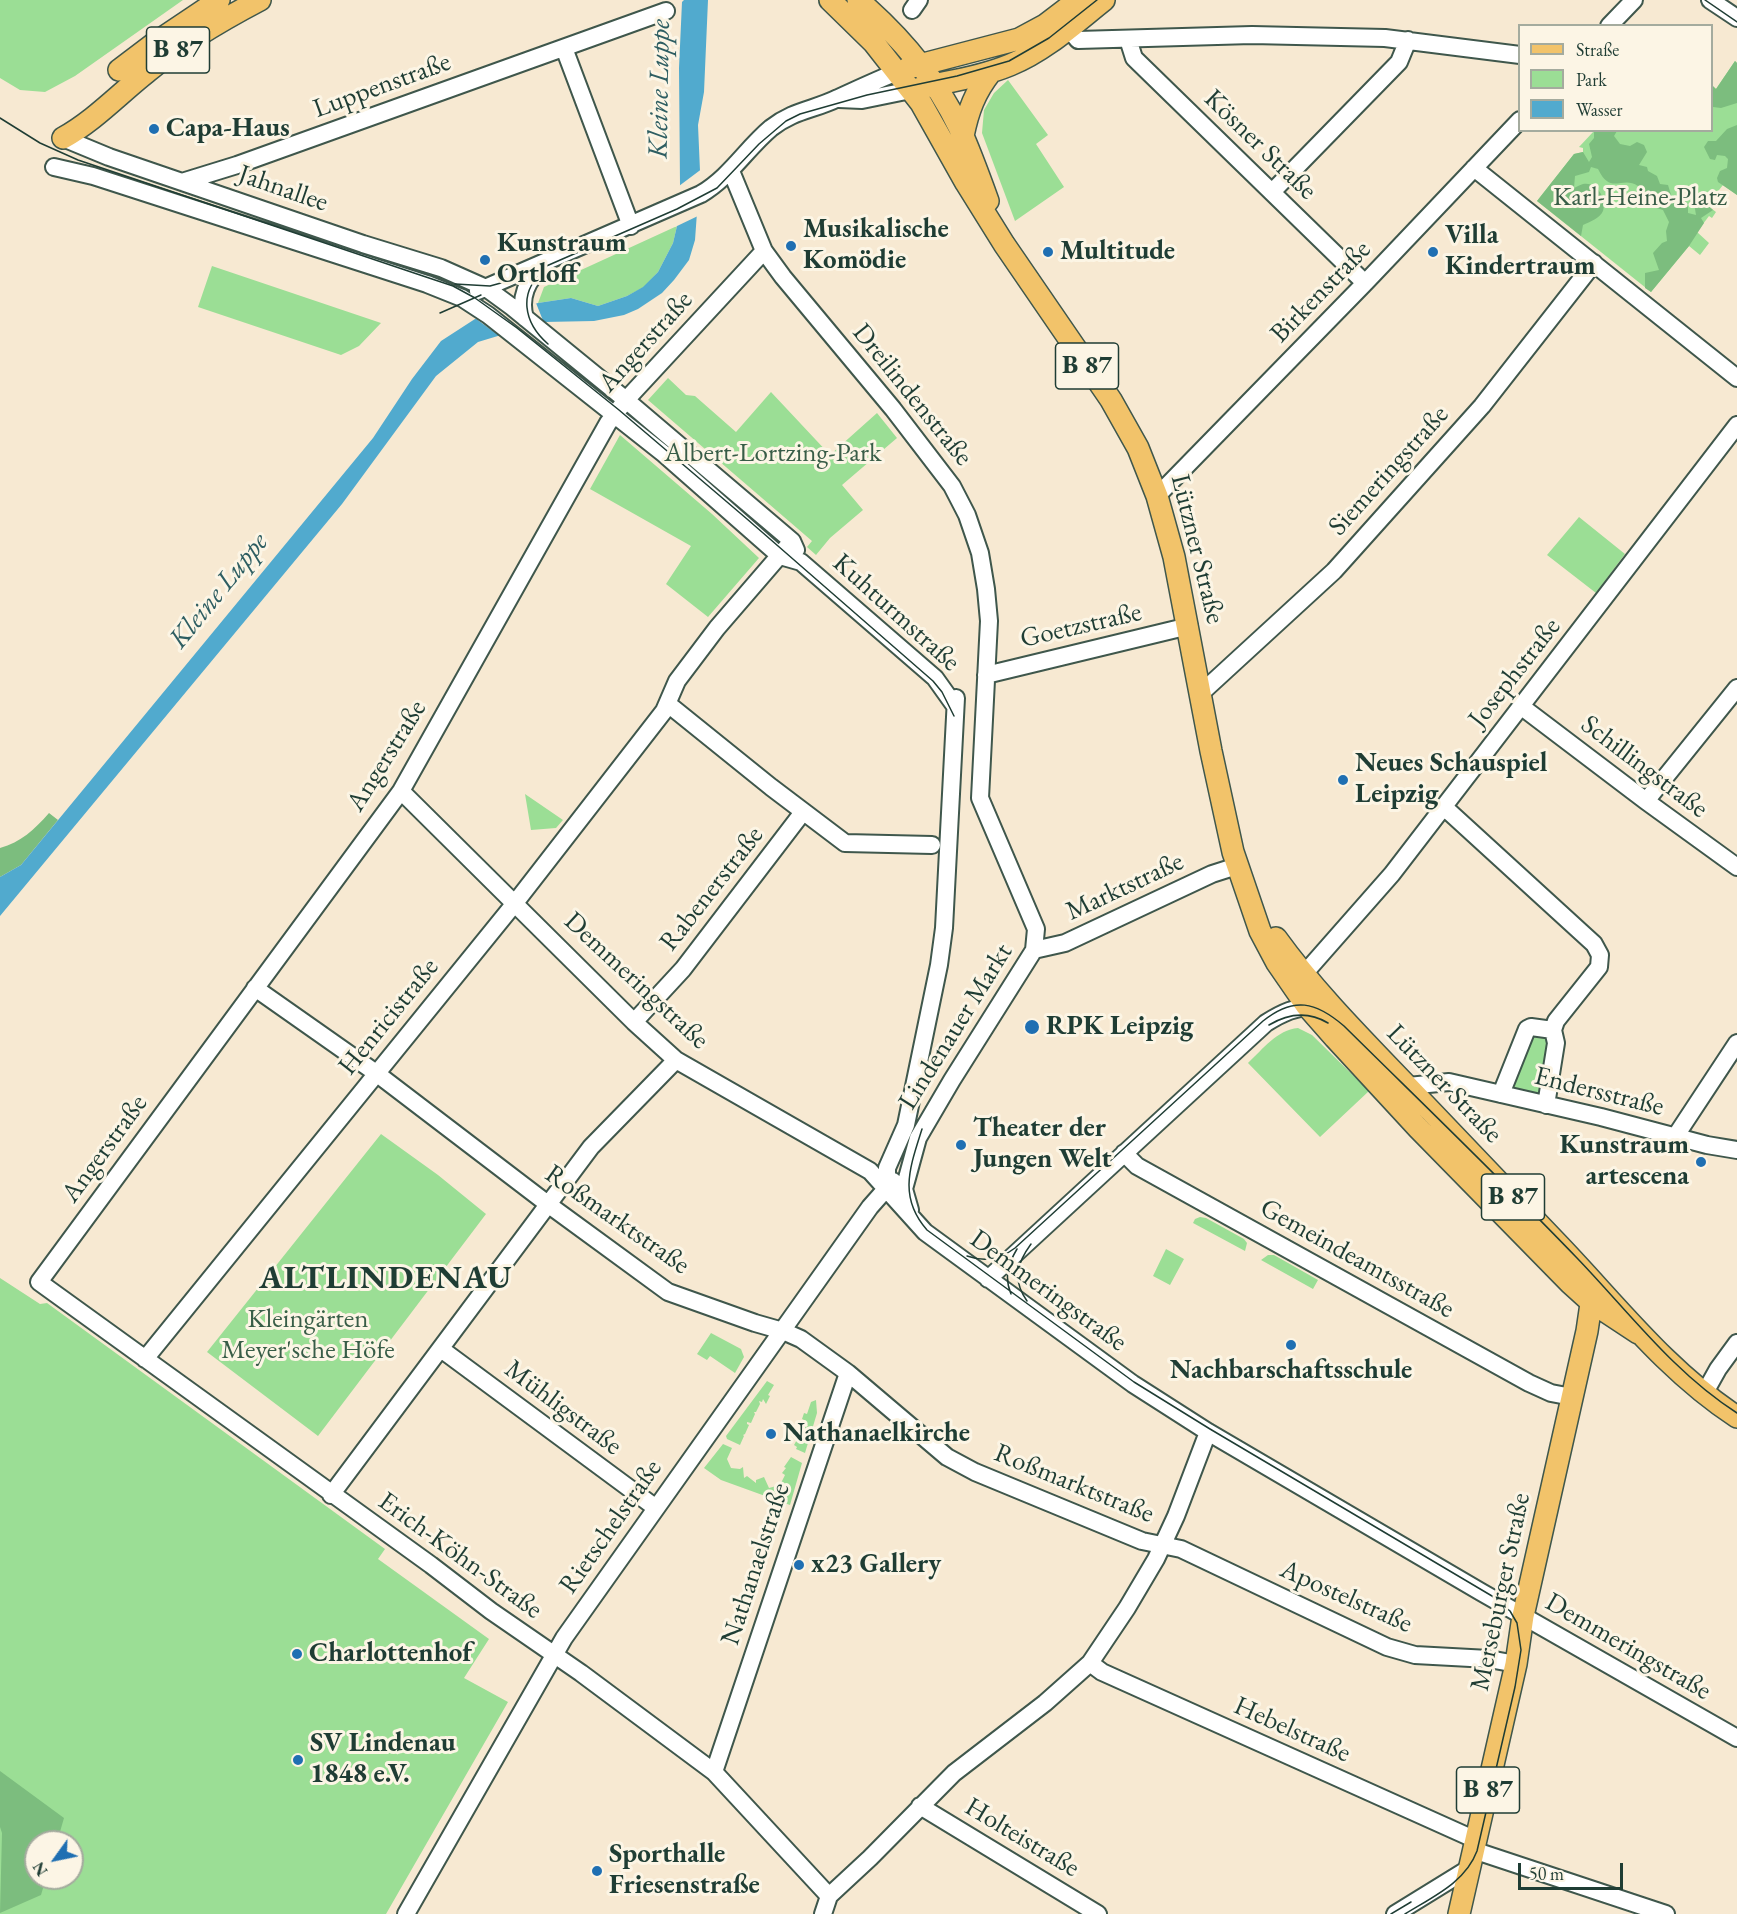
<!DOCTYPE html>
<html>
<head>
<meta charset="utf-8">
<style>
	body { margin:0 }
	#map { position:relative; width:1737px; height:1914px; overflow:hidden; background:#f7e9d2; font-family:"EB Garamond",serif }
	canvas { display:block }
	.legend { position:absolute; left:1518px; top:24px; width:195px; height:108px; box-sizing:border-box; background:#fcf5e5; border:2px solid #a4ab9e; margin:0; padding:8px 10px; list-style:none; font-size:18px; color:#1f3d34 }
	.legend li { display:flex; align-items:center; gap:12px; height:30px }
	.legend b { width:30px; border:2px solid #a4ab9e }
	.north { position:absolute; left:24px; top:1830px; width:60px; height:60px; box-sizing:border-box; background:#fcf5e5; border:2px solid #a4ab9e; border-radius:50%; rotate:237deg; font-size:16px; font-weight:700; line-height:24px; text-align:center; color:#1f3d34 }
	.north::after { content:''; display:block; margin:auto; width:21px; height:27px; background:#1f6fb2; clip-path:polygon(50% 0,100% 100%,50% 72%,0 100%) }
	.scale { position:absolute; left:1518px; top:1863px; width:105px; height:27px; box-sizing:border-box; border:3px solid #1f3d34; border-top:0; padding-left:8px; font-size:18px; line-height:21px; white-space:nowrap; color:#1f3d34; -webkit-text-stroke:4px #fcf5e5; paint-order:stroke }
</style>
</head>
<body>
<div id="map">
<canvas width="1737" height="1914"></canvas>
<ul class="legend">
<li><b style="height:8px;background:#f2c36a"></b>Straße</li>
<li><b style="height:16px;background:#9bde95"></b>Park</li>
<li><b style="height:16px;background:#51aace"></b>Wasser</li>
</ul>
<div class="north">N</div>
<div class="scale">50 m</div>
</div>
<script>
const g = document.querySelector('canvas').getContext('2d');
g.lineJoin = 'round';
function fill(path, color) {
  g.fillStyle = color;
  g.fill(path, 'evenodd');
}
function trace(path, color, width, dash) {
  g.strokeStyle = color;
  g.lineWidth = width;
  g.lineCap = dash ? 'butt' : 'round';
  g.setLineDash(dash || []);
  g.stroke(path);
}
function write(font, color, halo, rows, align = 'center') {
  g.font = font + ' "EB Garamond",serif';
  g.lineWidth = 6;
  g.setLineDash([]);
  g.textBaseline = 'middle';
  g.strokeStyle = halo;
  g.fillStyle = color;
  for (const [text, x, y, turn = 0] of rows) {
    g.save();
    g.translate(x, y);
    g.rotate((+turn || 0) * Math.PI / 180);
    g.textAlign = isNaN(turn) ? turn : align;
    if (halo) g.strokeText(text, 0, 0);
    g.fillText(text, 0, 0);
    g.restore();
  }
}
fill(new Path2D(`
	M 0,0 L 183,0 L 75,76 L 45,92 L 20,90 L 0,78 Z
	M 1735,61 L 1737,63 L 1737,195 L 1723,185 L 1707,205 L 1716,212 L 1712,218 L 1709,216 L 1697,232 L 1709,243 L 1700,255 L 1689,246 L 1651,292 L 1537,201 L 1574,154 L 1583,152 L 1583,148 L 1579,147 L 1594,131 L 1712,130 L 1712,86 L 1716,89 Z
	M 1008,80 L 1048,135 L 1036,144 L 1064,187 L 1015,221 L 982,133 L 984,110 L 994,93 Z
	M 677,226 L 673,243 L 658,272 L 644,287 L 627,296 L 598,306 L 571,298 L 538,303 L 544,287 Z
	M 212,266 L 381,323 L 359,346 L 341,355 L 198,307 Z
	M 668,378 L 686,395 L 695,396 L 736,432 L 771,392 L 830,455 L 877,413 L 897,438 L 842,485 L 863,510 L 830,538 L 816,555 L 807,547 L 812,541 L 648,400 Z
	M 620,435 L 712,514 L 759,558 L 708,617 L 666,584 L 691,546 L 590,489 Z
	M 1579,517 L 1625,554 L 1596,593 L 1547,555 Z
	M 525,794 L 563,820 L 556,828 L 531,830 Z
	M 1298,1028 L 1312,1035 L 1369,1091 L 1320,1137 L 1248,1063 C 1263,1049 1277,1030 1298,1028 Z
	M 1553,1030 L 1546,1105 L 1501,1094 L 1524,1033 Z
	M 381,1134 L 438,1175 L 486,1214 L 318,1436 L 207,1352 Z
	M 1200,1217 L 1206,1218 L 1244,1239 L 1247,1243 L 1245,1251 L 1193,1223 L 1195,1219 Z
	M 1166,1249 L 1184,1259 L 1170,1285 L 1153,1276 Z
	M 1268,1255 L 1274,1255 L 1318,1280 L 1313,1289 L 1261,1260 Z
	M 0,1278 L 40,1304 L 47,1303 L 385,1549 L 378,1559 L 489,1639 L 464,1678 L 508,1702 L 386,1914 L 0,1914 ZM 36,1842 L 72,1842 L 72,1878 L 36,1878 Z
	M 711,1333 L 741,1349 L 744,1357 L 735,1373 L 710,1356 L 707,1360 L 697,1354 Z
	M 767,1381 L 774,1385 L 768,1395 L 770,1396 L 766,1404 L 763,1399 L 762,1402 L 759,1401 L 760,1404 L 756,1412 L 754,1412 L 755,1414 L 751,1423 L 747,1422 L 747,1424 L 749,1425 L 745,1434 L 743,1435 L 744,1436 L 740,1445 L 727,1439 L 726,1436 Z
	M 816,1400 L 817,1413 L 805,1453 L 796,1449 L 797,1447 L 794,1445 L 799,1436 L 801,1436 L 800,1435 L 804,1426 L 807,1427 L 808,1425 L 805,1424 L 806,1421 L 802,1419 L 804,1413 L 807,1414 L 811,1402 Z
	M 723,1444 L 732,1448 L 727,1459 L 731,1468 L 740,1469 L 743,1467 L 744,1478 L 747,1476 L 756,1483 L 756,1480 L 764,1477 L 769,1488 L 780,1485 L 785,1475 L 782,1473 L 786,1468 L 784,1467 L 791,1457 L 802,1463 L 790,1505 L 721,1480 L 704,1468 Z`), '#9bde95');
fill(new Path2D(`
	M 1735,61 L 1737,63 L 1737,103 L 1721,108 L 1713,107 L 1712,85 L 1716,89 Z
	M 1737,125 L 1737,195 L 1718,182 L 1717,178 L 1720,171 L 1727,168 L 1728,159 L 1725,156 L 1717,155 L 1715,160 L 1710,159 L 1704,147 L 1708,141 L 1716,141 L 1727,129 Z
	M 1594,131 L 1617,131 L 1614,136 L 1620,144 L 1630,146 L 1637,142 L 1644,145 L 1647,152 L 1639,165 L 1647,167 L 1648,171 L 1657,176 L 1660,184 L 1668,185 L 1672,198 L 1683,198 L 1688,204 L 1688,213 L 1696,215 L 1694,203 L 1701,192 L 1713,197 L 1707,205 L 1713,210 L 1701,218 L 1704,223 L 1689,246 L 1651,292 L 1645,288 L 1645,273 L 1659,270 L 1653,253 L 1662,243 L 1667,241 L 1666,231 L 1669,222 L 1663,210 L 1650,206 C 1649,200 1648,198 1644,194 C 1642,191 1640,188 1638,186 C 1622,175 1611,196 1598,169 L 1591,167 L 1589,172 L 1575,176 L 1574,188 C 1577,187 1579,185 1583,184 C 1597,181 1607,199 1603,211 C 1600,218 1590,222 1583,225 L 1581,236 L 1537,201 L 1574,154 L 1583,152 L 1589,162 L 1592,157 L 1589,144 L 1594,138 Z
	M 49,813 L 58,820 L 21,865 L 0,877 L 0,848 C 21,842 34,830 49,813 Z
	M 0,1771 L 64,1818 L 57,1842 L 36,1842 L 36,1878 L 46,1878 L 41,1895 L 0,1913 L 2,1833 L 0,1827 Z`), '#7cbd7e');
fill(new Path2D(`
	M 684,0 L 708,0 L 704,92 L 698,125 L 700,171 L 695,240 L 689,260 L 674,280 L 662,293 L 638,309 L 624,315 L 594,321 L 544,322 L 478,342 L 436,376 L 342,504 L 0,916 L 0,877 L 21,865 L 373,438 L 412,379 L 441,341 L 475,319 L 538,303 L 571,298 L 598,306 L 627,296 L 643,287 L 658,272 L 673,243 L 677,226 L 680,185 L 679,68 L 682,2 Z`), '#51aace');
fill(new Path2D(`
	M 703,168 L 700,215 L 675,227 L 679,186 Z
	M 536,303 L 544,323 L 511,332 L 498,335 L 475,318 Z`), '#f7e9d2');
const minor = new Path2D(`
	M 1710,0 L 1737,18
	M 912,10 L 919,0
	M 1609,26 L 1634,0
	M 1068,28 L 1078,40 L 1252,35 L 1385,38 L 1520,55
	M 1128,39 L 1134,58 L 1365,283
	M 564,48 L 631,226
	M 839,99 L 862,100 L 911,90
	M 63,138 L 109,157 L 363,244 L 441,268 L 486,288 L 512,307 L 626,400 L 792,541 L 796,550
	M 54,167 L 93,176 L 427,284 L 462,298 L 488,315 L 664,454 L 780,556 L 801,562 L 935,678 L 955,706
	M 1474,168 L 1737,378
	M 731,171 L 764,251 L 783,277 L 893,409 L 952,486 L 967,515 L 980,553 L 986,589 L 989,621 L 980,798 L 1036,929 L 1034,950 L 952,1080 L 918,1138 L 904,1189 L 910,1210
	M 182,182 L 237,165 L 666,11
	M 1272,192 L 1399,62 L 1408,40
	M 764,251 L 626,400 L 608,423 L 401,791 L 39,1282 L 431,1565 L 491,1611 L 581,1673 L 714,1772 L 829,1896
	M 478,291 L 701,194 C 730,177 746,149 771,128 C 794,110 814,110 838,98 C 858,89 877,80 897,72
	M 525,318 C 519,298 527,279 543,267
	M 1157,496 L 1365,283 L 1520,120
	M 986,675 L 1189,626
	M 1200,694 L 1334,571 L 1482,406 L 1594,263
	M 668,704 L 771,787 L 845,843 L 932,845
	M 1522,707 L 1646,801 L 1737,867
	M 401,791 L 634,1022 L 676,1060 L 870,1171 L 925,1232 L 1133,1384 L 1208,1432 L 1481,1592 L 1737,1738
	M 1646,801 L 1737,688
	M 1444,807 L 1594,944 L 1600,955 L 1599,967 L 1556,1021 L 1553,1030 L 1556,1043 L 1546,1105
	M 1034,950 L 1065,943 L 1212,874 L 1237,866
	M 1304,974 L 1392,874 L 1737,425
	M 255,988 L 376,1073 L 549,1205 L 668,1292 L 755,1323 L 783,1331 L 801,1339 L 848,1373 L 947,1457 L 975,1472 L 1142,1541 L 1181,1549 L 1387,1647 L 1415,1655 L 1489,1659 L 1516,1664
	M 634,1022 L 683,969 L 803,812
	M 1408,1086 L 1449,1082 L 1601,1117 L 1707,1145 L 1737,1150
	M 1501,1094 L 1527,1029 L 1531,1027 L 1553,1030
	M 1675,1137 L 1737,1043
	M 1124,1153 L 1137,1166 L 1529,1383 L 1551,1393 L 1572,1397
	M 887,1189 L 887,1168 L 906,1125 L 939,965 L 944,928 L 956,698
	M 988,1279 L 1266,1023 C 1282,1013 1296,1006 1315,1007
	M 441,1349 L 656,1508
	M 145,1359 L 515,903 L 664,711 L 677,681 L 717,628 L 792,541
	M 1704,1394 L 1718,1369 L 1737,1343
	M 331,1495 L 591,1147 L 676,1060
	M 1090,1663 L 1102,1672 L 1476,1840
	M 714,1772 L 848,1373
	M 920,1806 L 1098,1914
	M 1473,1850 L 1666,1914
	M 406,1914 L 564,1638 L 870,1207 L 893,1181
	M 823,1914 L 829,1896 L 870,1858 L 954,1773 L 1045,1703 L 1090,1663 L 1127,1608 L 1156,1559 L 1176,1516 L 1208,1432
	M 1395,1914 L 1468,1869`);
const major = new Path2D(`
	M 830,0 L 874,43 L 921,103 L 966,183 L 1004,244 L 1111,400 L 1138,448 L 1157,496 L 1174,557 L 1211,751 L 1233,852 L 1260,931 L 1277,963 L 1306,1005 L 1335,1038 L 1418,1128 L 1570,1283 L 1591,1302 L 1638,1333
	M 858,0 C 899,35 936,79 959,127 C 970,151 979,176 988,201
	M 908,68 L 1019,39 L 1045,25 L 1078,0
	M 119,70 L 152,45 L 219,0
	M 920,88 C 950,81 981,77 1010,65 C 1045,51 1075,23 1104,0
	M 963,136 C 968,111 975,92 991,72
	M 63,138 C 94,121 119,94 147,72 C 181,44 220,21 260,0
	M 1276,938 C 1315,992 1362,1039 1408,1087 C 1457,1139 1506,1190 1555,1241 C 1614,1302 1665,1370 1737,1417
	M 1459,1914 L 1516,1664 L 1523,1616 L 1587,1331 L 1593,1290`);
trace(minor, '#3f574c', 20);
trace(major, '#3f574c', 24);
trace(minor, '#fff', 16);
trace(major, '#f2c36a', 21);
trace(new Path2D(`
	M 1705,0 L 1737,22
	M 0,118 L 40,143 L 78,160 L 423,276 L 453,286 L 475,298 L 517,328 L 619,410 L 747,519 L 933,681 L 942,692 L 954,716
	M 545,270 C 517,292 524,323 548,344
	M 455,284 L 490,286 L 519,278 L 677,209 L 717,188 L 759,144 L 786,121 L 800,114 L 867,95 L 957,76 L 1009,61 L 1049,38 L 1097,0
	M 440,313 L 481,295
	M 1269,1025 C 1289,1013 1308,1011 1328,1023
	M 922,1129 C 910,1167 898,1197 927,1230 L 1134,1382 L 1210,1429 L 1492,1596 L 1510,1611 L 1517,1623 L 1521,1650 L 1515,1687 L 1477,1851 C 1465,1883 1432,1897 1405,1914
	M 967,1256 C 984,1262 1001,1259 1015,1248 L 1263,1021 C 1294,996 1316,1002 1344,1026 C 1422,1103 1501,1179 1577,1258 C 1628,1311 1674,1373 1737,1413
	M 1011,1294 C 1004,1277 1008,1264 1017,1249
	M 1027,1301 C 1012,1280 1017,1263 1031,1244
	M 1391,1914 L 1411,1902`), '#1f3d34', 1.5);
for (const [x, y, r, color] of [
	[154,129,6,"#1f6fb2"],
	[791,246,6,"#1f6fb2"],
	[1048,252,6,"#1f6fb2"],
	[1433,252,6,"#1f6fb2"],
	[485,260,6,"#1f6fb2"],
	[1343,780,6,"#1f6fb2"],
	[1032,1027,8,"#1f6fb2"],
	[961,1145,6,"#1f6fb2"],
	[1701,1162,6,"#1f6fb2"],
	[1291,1345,6,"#1f6fb2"],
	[771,1434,6,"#1f6fb2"],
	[799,1565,6,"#1f6fb2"],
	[297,1654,6,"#1f6fb2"],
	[298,1760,6,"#1f6fb2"],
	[597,1871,6,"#1f6fb2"]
]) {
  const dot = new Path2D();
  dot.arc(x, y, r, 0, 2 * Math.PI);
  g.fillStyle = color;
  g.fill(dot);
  trace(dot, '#fcf5e5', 2);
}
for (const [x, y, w] of [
	[178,50,63],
	[1087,366,63],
	[1513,1197,63],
	[1488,1790,63]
]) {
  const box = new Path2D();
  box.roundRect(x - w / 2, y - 23, w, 46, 4.5);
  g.fillStyle = '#fcf5e5';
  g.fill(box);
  trace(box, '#1f3d34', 1.5);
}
write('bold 26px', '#1f3d34', null, [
	["B 87",178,50],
	["B 87",1087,366],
	["B 87",1513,1197],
	["B 87",1488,1790]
]);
write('27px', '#1f3d34', '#fcf5e5', [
	["Luppenstraße",382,86,-20],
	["Kösner Straße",1260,145,44],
	["Jahnallee",283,189,19],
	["Birkenstraße",1321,292,-46],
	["Angerstraße",646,342,-48],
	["Dreilindenstraße",912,395,51],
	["Siemeringstraße",1389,471,-48],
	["Lützner Straße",1197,549,76],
	["Kuhturmstraße",896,613,42],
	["Goetzstraße",1081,626,-13],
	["Josephstraße",1515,673,-52],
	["Angerstraße",387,756,-58],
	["Schillingstraße",1644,767,37],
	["Marktstraße",1125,887,-25],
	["Rabenerstraße",712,889,-52],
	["Demmeringstraße",636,981,43],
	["Henricistraße",389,1017,-51],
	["Lindenauer Markt",956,1027,-58],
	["Lützner Straße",1444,1084,46],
	["Endersstraße",1599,1092,14],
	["Angerstraße",105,1149,-54],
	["Roßmarktstraße",617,1220,35],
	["Gemeindeamtsstraße",1357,1259,29],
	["Demmeringstraße",1048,1291,36],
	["Mühligstraße",563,1408,37],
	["Roßmarktstraße",1074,1484,22],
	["Rietschelstraße",611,1527,-55],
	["Erich-Köhn-Straße",460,1556,36],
	["Nathanaelstraße",756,1564,-72],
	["Merseburger Straße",1501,1592,-78],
	["Apostelstraße",1346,1597,24],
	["Demmeringstraße",1628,1647,30],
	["Hebelstraße",1292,1730,24],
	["Holteistraße",1022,1838,31]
]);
write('bold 27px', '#1f3d34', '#fcf5e5', [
	["Capa-Haus",166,129],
	["Musikalische",803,230],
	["Komödie",803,261],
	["Villa",1445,236],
	["Kindertraum",1445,267],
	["Kunstraum",497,244],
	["Ortloff",497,275],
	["Multitude",1060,252],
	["Neues Schauspiel",1355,764],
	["Leipzig",1355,795],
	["RPK Leipzig",1046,1027],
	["Theater der",973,1129],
	["Jungen Welt",973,1160],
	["Kunstraum",1689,1146,"right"],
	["artescena",1689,1177,"right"],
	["Nachbarschaftsschule",1291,1371,"center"],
	["Nathanaelkirche",783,1434],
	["x23 Gallery",811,1565],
	["Charlottenhof",309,1654],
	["SV Lindenau",310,1744],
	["1848 e.V.",310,1775],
	["Sporthalle",609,1855],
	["Friesenstraße",609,1886]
], 'left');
write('27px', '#385d47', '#fcf5e5', [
	["Karl-Heine-Platz",1640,198],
	["Albert-Lortzing-Park",773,454],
	["Kleingärten",308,1320],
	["Meyer'sche Höfe",308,1351]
]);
write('italic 28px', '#2e5e62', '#fcf5e5', [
	["Kleine Luppe",660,89,-89],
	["Kleine Luppe",219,591,-51]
]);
g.letterSpacing = '1.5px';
write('bold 33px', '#1f3d34', '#fcf5e5', [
	["ALTLINDENAU",386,1279]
]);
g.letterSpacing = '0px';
</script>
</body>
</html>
